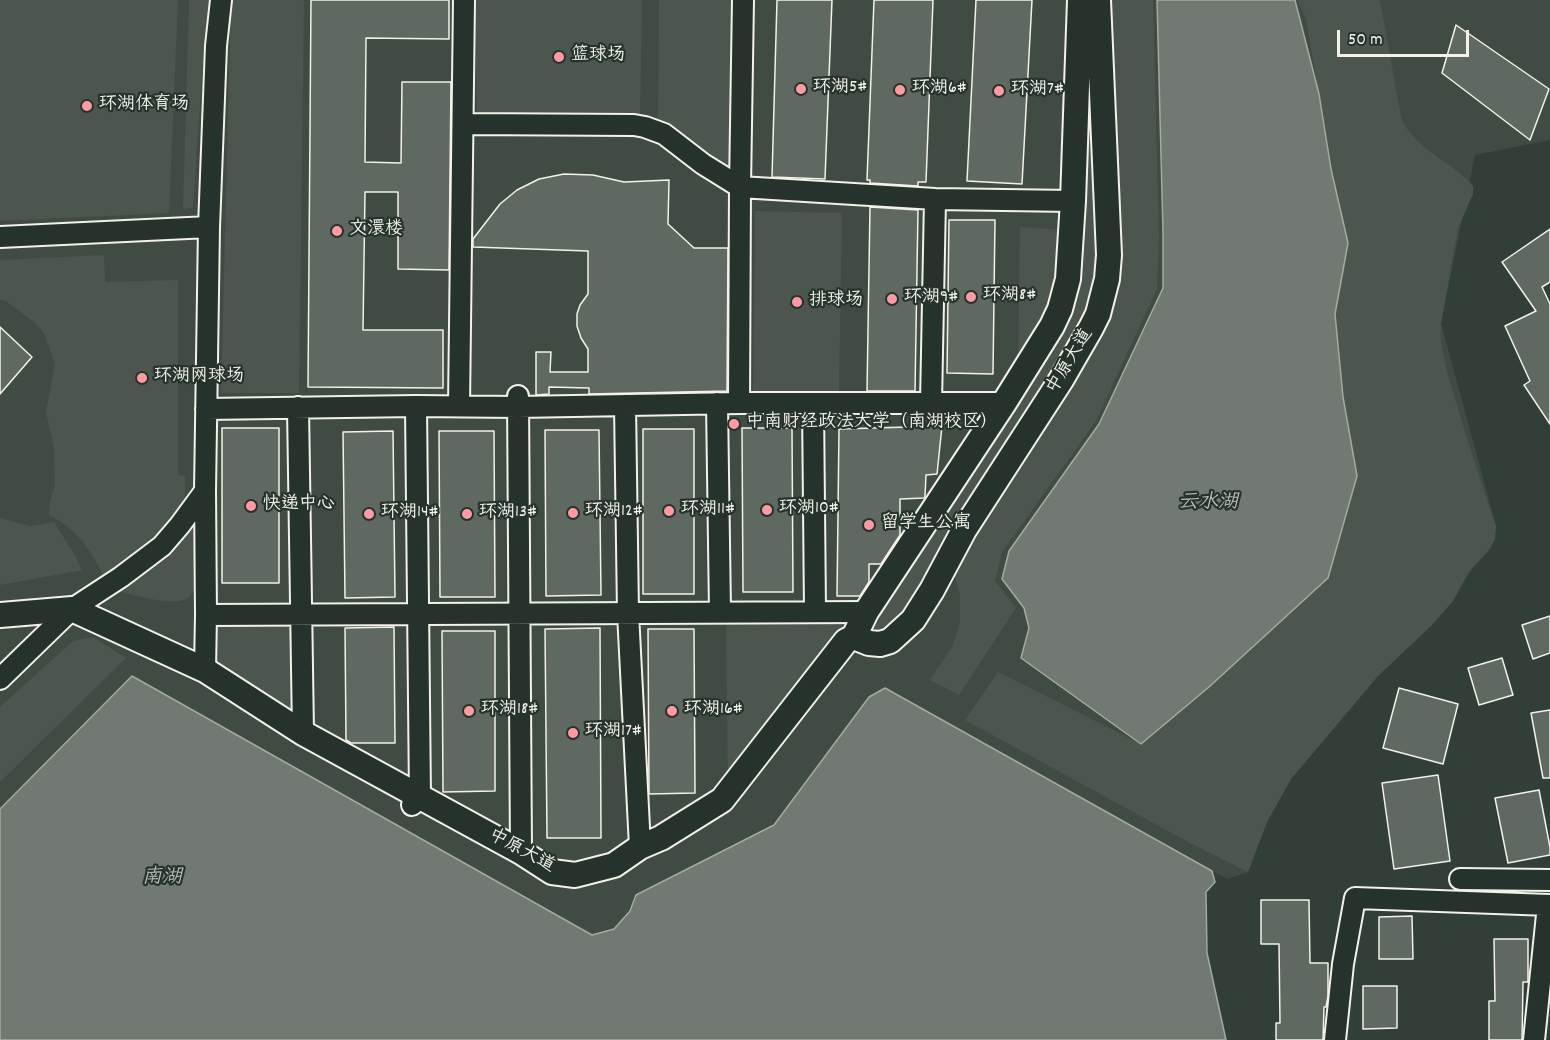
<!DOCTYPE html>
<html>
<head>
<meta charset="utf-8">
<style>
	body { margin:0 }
	#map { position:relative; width:1550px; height:1040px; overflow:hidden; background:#323e38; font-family:Dekko,sans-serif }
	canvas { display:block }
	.scale { position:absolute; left:1337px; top:30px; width:132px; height:27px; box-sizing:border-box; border:3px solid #f4f1e8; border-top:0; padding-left:8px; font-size:18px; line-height:21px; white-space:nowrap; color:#f4f1e8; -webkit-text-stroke:4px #26332d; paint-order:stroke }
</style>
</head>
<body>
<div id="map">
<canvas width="1550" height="1040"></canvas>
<div class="scale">50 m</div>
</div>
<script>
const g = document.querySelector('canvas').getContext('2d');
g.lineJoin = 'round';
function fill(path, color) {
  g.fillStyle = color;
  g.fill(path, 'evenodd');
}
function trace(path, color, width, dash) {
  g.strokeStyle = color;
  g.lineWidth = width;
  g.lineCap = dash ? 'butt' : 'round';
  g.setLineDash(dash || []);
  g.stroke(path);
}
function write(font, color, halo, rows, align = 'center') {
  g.font = font + ' Dekko,"LXGW WenKai TC",sans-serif';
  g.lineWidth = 4.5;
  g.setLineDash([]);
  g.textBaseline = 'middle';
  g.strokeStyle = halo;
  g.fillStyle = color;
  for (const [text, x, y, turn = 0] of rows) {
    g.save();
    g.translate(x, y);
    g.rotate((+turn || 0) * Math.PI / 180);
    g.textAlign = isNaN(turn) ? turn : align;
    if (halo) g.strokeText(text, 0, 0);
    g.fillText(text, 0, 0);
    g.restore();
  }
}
fill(new Path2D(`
	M 0,0 L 1550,0 L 1550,140 L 1475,155 L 1441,323 L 1496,526 L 1453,601 L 1432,625 L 1378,676 L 1291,779 L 1267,822 L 1248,872 L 1227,879 L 885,688 L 868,697 L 774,825 L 636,895 L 630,911 L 614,930 L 591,935 L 133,676 L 0,809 Z`), '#404b44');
fill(new Path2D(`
	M 0,0 L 178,0 L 169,213 L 0,221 Z
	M 189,0 L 210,0 L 204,47 L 193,208 L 183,209 Z
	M 231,0 L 304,0 L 299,393 L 221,393 Z
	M 475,0 L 642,0 L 640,114 L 477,114 Z
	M 659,0 L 731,0 L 731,169 L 658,124 Z
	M 1069,0 L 1095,11 L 1101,283 L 1081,336 L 894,628 L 872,633 L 918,543 L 1018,365 L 1020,227 L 1060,230 L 1060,131 Z
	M 1102,0 L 1153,0 L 1159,237 L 1157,289 L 1096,421 L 1002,552 L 995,581 L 1016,608 L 959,695 L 930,680 L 952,647 L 960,623 L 960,595 L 951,562 L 1101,320 Z
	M 1297,0 L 1380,0 L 1401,117 C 1410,146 1454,163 1473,186 L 1473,194 L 1458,228 L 1441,323 C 1439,352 1449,378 1457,405 C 1469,446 1482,486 1496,526 L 1495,539 L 1490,549 L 1468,573 L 1453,601 L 1432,625 L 1378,676 L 1291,779 L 1267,822 L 1248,872 L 1188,842 L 965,720 L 998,672 L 1141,744 L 1209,687 L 1328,578 L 1357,476 L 1343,397 L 1335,314 L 1348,243 L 1331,169 L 1306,18 Z
	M 755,211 L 842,213 L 839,391 L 753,391 Z
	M 104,255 L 105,282 L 178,280 L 178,475 L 185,476 L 185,516 L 129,569 L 103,574 C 89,548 76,528 49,515 L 50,501 L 55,485 L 54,449 L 46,412 L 55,363 L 43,332 L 35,323 L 6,301 L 0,300 L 0,260 Z
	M 0,518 L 30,526 L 54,522 L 73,552 L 82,570 L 0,585 Z
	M 196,518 L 195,588 C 193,592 190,597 186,599 C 170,607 129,593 111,590 Z
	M 211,617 L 298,618 L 299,715 L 211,661 Z
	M 854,620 L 728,787 L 726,623 Z
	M 93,637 L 126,658 L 0,782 L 0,707 L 73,641 Z`), '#4c564f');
const water = new Path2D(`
	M 1157,0 L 1295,0 L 1319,94 L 1331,169 L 1348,243 L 1335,314 L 1343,397 L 1357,476 L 1328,578 L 1209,687 L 1141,744 L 1021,658 L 1029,628 L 1024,608 L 1002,579 L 1009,551 L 1099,424 L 1163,288 L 1163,233 Z
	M 132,676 L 592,935 L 614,929 L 630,911 L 636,895 L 774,825 L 869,697 L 885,688 L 1212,871 L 1215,882 L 1206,892 L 1207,953 L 1226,1040 L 0,1040 L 0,809 Z`);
fill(water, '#727972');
trace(water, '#a6a9a1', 1.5);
const building = new Path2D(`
	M 311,0 L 449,0 L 449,39 L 366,38 L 365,162 L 401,163 L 402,82 L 451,82 L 449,270 L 398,269 L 398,192 L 365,192 L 363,330 L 443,330 L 443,388 L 308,387 Z
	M 777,0 L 832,0 L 825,179 L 772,177 Z
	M 874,0 L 933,0 L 926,182 L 918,182 L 918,186 L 870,183 L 870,180 L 867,180 Z
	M 976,0 L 1032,0 L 1022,184 L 967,181 Z
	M 1456,25 L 1549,89 L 1530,140 L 1442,73 Z
	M 564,174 L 593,175 L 624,182 L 669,180 L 668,224 L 694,248 L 728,248 L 727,391 L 589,394 L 589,388 L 549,387 L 549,394 L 536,395 L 536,352 L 551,352 L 550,372 L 588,372 L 588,349 L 581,338 L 577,326 L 577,314 L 580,305 L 588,294 L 588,251 L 473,247 L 473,239 L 500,204 L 517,190 L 539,179 Z
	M 870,207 L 918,210 L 915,391 L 867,391 Z
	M 949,220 L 995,220 L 993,374 L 947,373 Z
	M 1550,229 L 1550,282 L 1542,287 L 1550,304 L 1550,424 L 1524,385 L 1530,381 L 1505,326 L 1536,311 L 1502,262 Z
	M 0,327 L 32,357 L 0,394 Z
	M 942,426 L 937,474 L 926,475 L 925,496 L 924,498 L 900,499 L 900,535 L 881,564 L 869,564 L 869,582 L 860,596 L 837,596 L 839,429 Z
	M 222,428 L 279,428 L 279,583 L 222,583 Z
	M 742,428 L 792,428 L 793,592 L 743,592 Z
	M 643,429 L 694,429 L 694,594 L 643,594 Z
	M 545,430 L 599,430 L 601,595 L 546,596 Z
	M 393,431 L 395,597 L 345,598 L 343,432 Z
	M 439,431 L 494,431 L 495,597 L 440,597 Z
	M 1550,616 L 1550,653 L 1533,659 L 1522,625 Z
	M 394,627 L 395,743 L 351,743 L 346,740 L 345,628 Z
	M 600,628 L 601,838 L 547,838 L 545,629 Z
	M 648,629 L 694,629 L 695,793 L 649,794 Z
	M 442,631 L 495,631 L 495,791 L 443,792 Z
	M 1502,658 L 1513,695 L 1479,705 L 1468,668 Z
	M 1399,688 L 1458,704 L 1443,764 L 1383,748 Z
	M 1550,710 L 1550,778 L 1543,778 L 1531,713 Z
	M 1438,775 L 1450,861 L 1394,869 L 1382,783 Z
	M 1539,790 L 1550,847 L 1550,855 L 1508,863 L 1495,798 Z
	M 1261,900 L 1309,900 L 1310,963 L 1328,963 L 1328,996 L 1326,1007 L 1324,1007 L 1323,1040 L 1276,1040 L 1276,1023 L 1280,1023 L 1279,944 L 1261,944 Z
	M 1412,916 L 1413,959 L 1379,959 L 1379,917 Z
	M 1494,939 L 1528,939 L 1528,982 L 1523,982 L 1522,1040 L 1489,1040 L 1489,1001 L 1495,1001 Z
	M 1363,986 L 1397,986 L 1397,1028 L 1363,1029 Z`);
fill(building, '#5f6861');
trace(building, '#f4f1e8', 1.5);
const minor = new Path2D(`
	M 463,124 L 634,125 L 645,127 L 664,134 L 703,164 L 740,187 L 935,199 L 1073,201
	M 0,237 L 209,227
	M 518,396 L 521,852
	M 717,403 L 720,612
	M 739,403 L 740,187 L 743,0
	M 813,403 L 815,611
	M 931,403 L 935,199
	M 625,405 L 628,613 L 640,847
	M 459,406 L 464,0
	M 298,407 L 303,733
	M 206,409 L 416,406 L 518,407 L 739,403 L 1004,403
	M 206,615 L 866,612
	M 205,670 L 206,615 L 205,491 L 209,227 L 216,46 L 221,0
	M 0,679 L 72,609 L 121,577 L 162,546 L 180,525 L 205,491
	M 412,805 L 420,798 L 416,406
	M 1460,879 L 1550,880
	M 1335,1040 L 1343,964 L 1355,898 L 1550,905
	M 1534,1040 L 1548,905`);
const major = new Path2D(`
	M 0,615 L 72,609 L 205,670 L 303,733 L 521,852 L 552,872 L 575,875 L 614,865 L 640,847 L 661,838 L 722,800 L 846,641 L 854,637 L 866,612 L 1004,403 L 1052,326 L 1060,309 L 1068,279 L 1073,201 L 1080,0
	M 854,637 L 869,643 L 880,644 L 890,641 L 913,620 L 932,590 L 964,530 L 1061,380 L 1091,328 L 1098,314 L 1107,279 L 1109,255 L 1098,0`);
trace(minor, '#f4f1e8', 24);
trace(major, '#f4f1e8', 28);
trace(minor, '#26332d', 20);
trace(major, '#26332d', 24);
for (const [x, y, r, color] of [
	[559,57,6,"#ff9aa2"],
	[801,89,6,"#ff9aa2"],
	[900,90,6,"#ff9aa2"],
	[999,91,6,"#ff9aa2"],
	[87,106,6,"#ff9aa2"],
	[337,231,6,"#ff9aa2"],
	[971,297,6,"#ff9aa2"],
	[892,299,6,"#ff9aa2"],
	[797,302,6,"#ff9aa2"],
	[142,378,6,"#ff9aa2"],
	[734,424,6,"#ff9aa2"],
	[251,506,6,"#ff9aa2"],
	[767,510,6,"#ff9aa2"],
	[669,511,6,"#ff9aa2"],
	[573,513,6,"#ff9aa2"],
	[369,514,6,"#ff9aa2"],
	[467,514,6,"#ff9aa2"],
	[869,525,6,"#ff9aa2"],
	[469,711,6,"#ff9aa2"],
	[672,711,6,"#ff9aa2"],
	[573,733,6,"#ff9aa2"]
]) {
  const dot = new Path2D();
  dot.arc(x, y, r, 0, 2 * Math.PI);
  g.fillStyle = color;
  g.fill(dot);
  trace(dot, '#26332d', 2);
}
write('18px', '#f4f1e8', '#26332d', [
	["篮球场",571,57],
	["环湖5#",813,89],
	["环湖6#",912,90],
	["环湖7#",1011,91],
	["环湖体育场",99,106],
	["文澴楼",349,231],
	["环湖8#",983,297],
	["环湖9#",904,299],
	["排球场",809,302],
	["环湖网球场",154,378],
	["中南财经政法大学（南湖校区）",746,424],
	["快递中心",263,506],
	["环湖10#",779,510],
	["环湖11#",681,511],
	["环湖12#",585,513],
	["环湖14#",381,514],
	["环湖13#",479,514],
	["留学生公寓",881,525],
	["环湖18#",481,711],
	["环湖16#",684,711],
	["环湖17#",585,733]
], 'left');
write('18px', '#f4f1e8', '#26332d', [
	["中原大道",1071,362,-59],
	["中原大道",521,852,28]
]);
write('italic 20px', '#babbb3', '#26332d', [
	["云水湖",1208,504],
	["南湖",162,879]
]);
</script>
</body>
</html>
